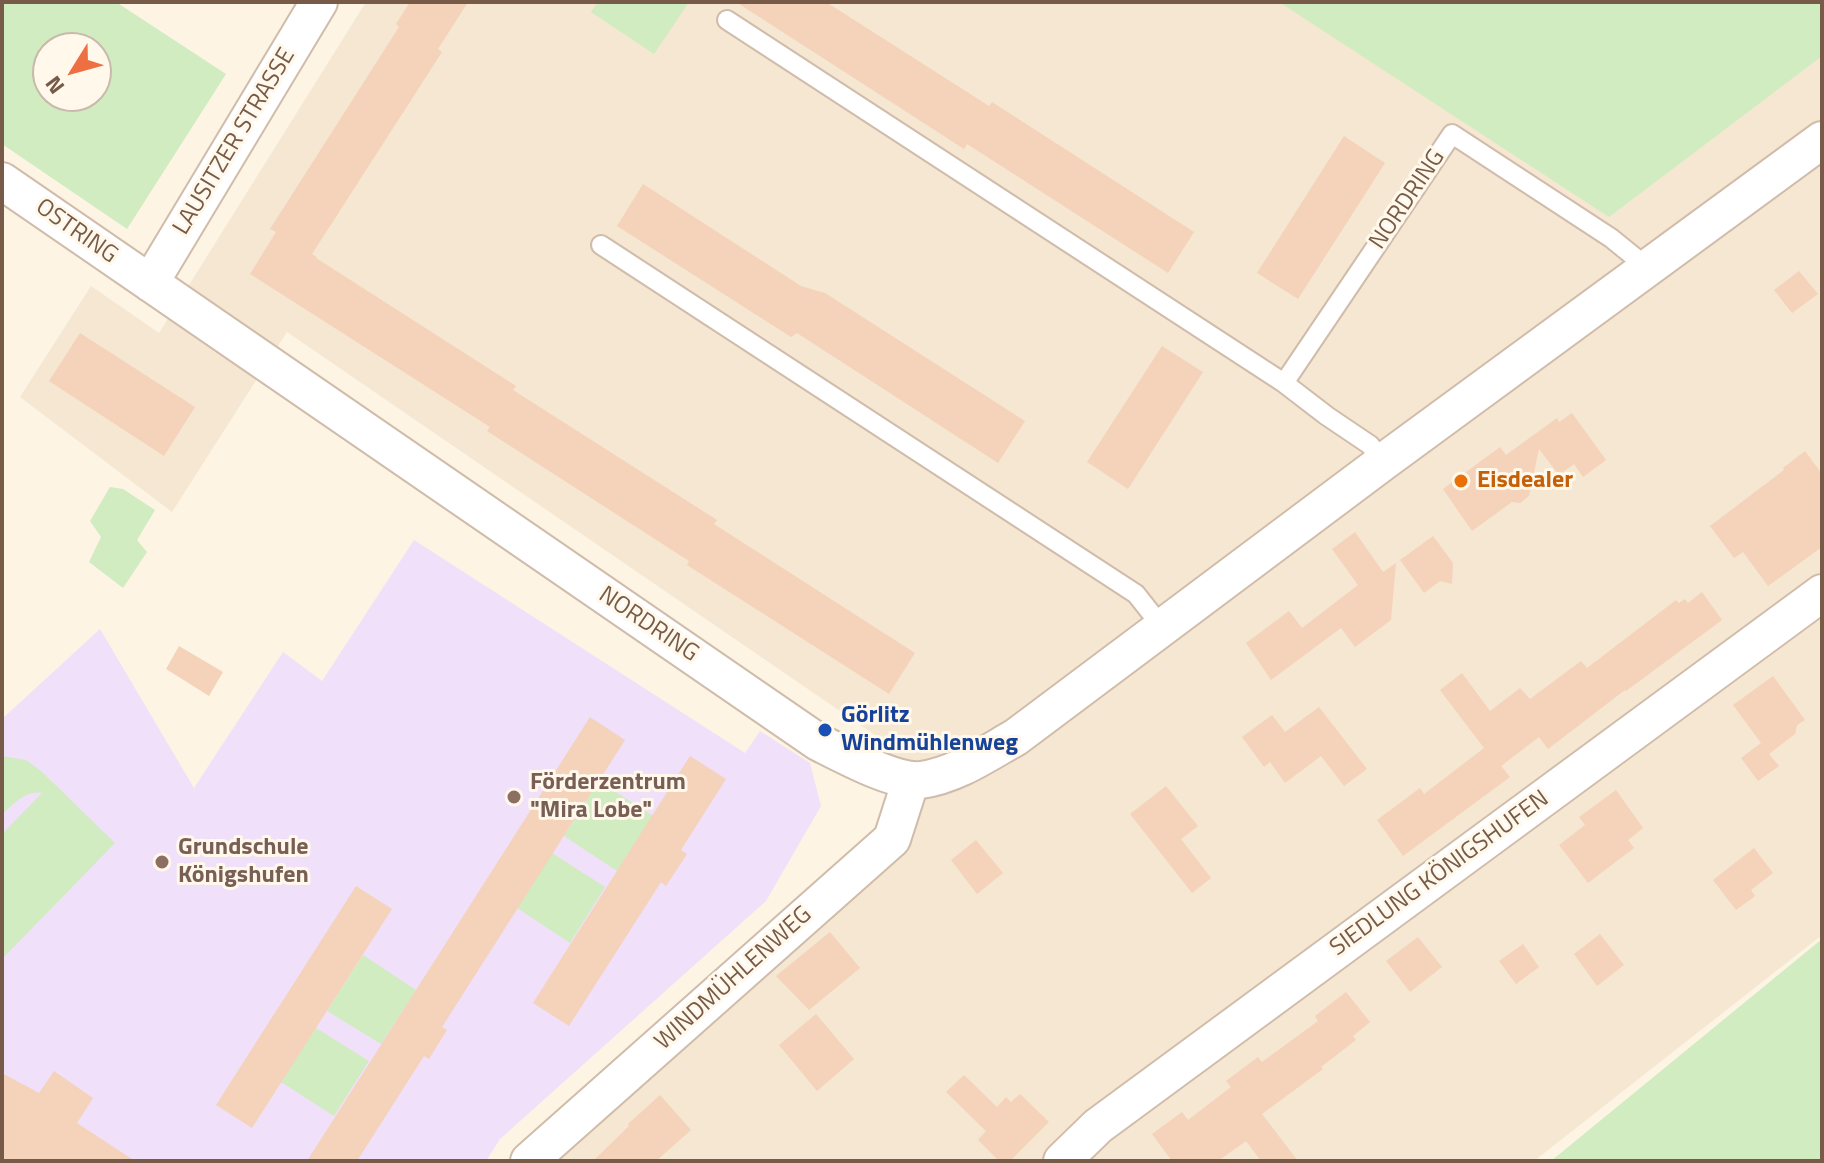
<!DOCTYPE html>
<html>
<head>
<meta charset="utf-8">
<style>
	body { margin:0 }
	#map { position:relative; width:1824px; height:1163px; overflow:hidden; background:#fdf4e4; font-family:"Titillium Web",sans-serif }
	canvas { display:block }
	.frame { position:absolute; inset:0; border:4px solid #775b48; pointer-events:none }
	.north { position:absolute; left:32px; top:32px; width:80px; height:80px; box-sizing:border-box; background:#fff8eb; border:2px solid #c9b9aa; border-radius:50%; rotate:233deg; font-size:22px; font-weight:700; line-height:32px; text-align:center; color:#775b48 }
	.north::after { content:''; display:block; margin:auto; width:28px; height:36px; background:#ee6f42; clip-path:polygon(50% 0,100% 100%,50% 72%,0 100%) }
</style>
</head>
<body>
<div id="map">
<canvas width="1824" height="1163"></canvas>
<div class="frame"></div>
<div class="north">N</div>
</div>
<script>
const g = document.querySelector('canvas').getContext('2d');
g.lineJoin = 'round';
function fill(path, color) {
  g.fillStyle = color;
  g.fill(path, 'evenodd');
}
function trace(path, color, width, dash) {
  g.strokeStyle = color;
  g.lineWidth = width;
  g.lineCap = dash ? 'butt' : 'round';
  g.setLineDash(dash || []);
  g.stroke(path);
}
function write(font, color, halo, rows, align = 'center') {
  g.font = font + ' "Titillium Web",sans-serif';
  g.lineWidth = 6;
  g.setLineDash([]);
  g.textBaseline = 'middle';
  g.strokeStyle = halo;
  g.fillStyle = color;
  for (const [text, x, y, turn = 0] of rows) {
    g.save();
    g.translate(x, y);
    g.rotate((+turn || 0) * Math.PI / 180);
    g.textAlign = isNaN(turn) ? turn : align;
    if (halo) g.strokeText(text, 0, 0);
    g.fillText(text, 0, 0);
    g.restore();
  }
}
fill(new Path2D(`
	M 366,2 L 1822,2 L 1822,935 L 1534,1161 L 555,1161 L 886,862 L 891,746 L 287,332 L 172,512 L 20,397 L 91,286 L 159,333 Z`), '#f5e7d2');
fill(new Path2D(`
	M 414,540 L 745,753 L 760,731 L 810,763 L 821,806 L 766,901 L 500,1139 L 486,1161 L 2,1161 L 2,719 L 100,629 L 194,788 L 283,652 L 322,681 Z`), '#f1e0fa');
fill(new Path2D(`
	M 2,2 L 116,2 L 226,74 L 127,229 L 2,144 ZM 96,48 L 96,96 L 48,96 L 48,48 Z
	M 598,2 L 689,2 L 654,54 L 591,12 Z
	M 1279,2 L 1822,2 L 1822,56 L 1609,217 Z
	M 110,487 L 123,489 L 155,510 L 137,540 L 147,552 L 123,588 L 89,562 L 101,537 L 90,521 Z
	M 2,756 L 26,760 L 41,771 L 115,843 L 2,959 L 2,834 L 42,793 C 26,790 13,804 2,815 Z
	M 599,781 L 653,816 L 617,871 L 564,836 Z
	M 552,853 L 605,887 L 570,943 L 517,908 Z
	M 1822,939 L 1822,1161 L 1551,1161 Z
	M 363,955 L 416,990 L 381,1044 L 327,1011 Z
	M 316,1028 L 369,1061 L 334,1116 L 281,1082 Z`), '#d1ecc1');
fill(new Path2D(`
	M 410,2 L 468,2 L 438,49 L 442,52 L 312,254 L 317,257 L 316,258 L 516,386 L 513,390 L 717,520 L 714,524 L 915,653 L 889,694 L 687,565 L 689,561 L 487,431 L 490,427 L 250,274 L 276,232 L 270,229 L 399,27 L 396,24 Z
	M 736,2 L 826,2 L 989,106 L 992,102 L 1194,232 L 1168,273 L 967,144 L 964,149 Z
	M 1344,136 L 1385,163 L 1298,299 L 1257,273 Z
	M 643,184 L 801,286 L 825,293 L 1025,421 L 998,463 L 797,333 L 791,337 L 617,226 Z
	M 1799,271 L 1818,294 L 1792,313 L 1774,290 Z
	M 80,333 L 195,407 L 164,456 L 49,381 Z
	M 1162,346 L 1203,372 L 1128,489 L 1087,462 Z
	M 1572,413 L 1606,460 L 1583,477 L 1574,464 L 1559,475 L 1539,449 L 1529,496 L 1520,503 L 1512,502 L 1472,531 L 1443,489 L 1500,447 L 1506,455 L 1557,418 L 1559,422 Z
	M 1805,451 L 1822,474 L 1822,547 L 1768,586 L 1743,552 L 1734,558 L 1710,526 L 1784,470 L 1783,468 Z
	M 1355,532 L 1383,572 L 1396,563 L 1391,620 L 1355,647 L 1341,628 L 1271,680 L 1246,643 L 1289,611 L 1302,628 L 1358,585 L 1332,549 Z
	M 1433,536 L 1453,563 L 1452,584 L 1440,581 L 1424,593 L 1400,560 Z
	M 1702,592 L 1722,620 L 1626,691 L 1625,690 L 1548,749 L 1539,737 L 1501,766 L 1510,777 L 1403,856 L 1377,820 L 1420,788 L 1424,794 L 1484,748 L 1440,690 L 1462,673 L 1490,711 L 1520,688 L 1530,699 L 1581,661 L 1587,668 L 1676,600 L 1679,603 L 1685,599 L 1688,603 Z
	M 179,646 L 223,672 L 209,696 L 166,669 Z
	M 1773,676 L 1805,720 L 1797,725 L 1795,734 L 1769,754 L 1779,766 L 1758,781 L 1741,758 L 1761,743 L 1764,747 L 1733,705 Z
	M 1319,707 L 1367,769 L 1344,786 L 1321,756 L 1285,783 L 1270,762 L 1264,767 L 1242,737 L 1272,715 L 1285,732 Z
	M 590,717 L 625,740 L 442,1027 L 447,1030 L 429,1059 L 424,1056 L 357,1161 L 307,1161 Z
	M 690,756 L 726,779 L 681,850 L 687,854 L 666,886 L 661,882 L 569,1026 L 533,1003 Z
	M 1166,786 L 1198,826 L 1181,839 L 1211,878 L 1192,893 L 1130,814 Z
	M 1616,790 L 1643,828 L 1628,840 L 1634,848 L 1588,883 L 1559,845 L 1585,825 L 1579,817 Z
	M 976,840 L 1003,873 L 977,894 L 951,860 Z
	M 1754,848 L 1773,873 L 1751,890 L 1755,896 L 1736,910 L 1713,880 Z
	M 356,886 L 392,909 L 252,1128 L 216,1105 Z
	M 830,932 L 860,968 L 809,1010 L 776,976 Z
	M 1600,934 L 1624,965 L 1597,986 L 1574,954 Z
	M 1418,937 L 1442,967 L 1410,992 L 1386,961 Z
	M 1523,944 L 1539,967 L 1516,984 L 1499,961 Z
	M 1346,992 L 1370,1022 L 1353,1036 L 1356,1040 L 1321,1067 L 1323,1069 L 1262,1114 L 1298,1161 L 1261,1161 L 1246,1141 L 1218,1161 L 1172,1161 L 1152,1134 L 1182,1112 L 1188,1120 L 1231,1087 L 1226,1081 L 1258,1057 L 1262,1062 L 1318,1021 L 1315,1016 Z
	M 816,1014 L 854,1059 L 817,1091 L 779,1045 Z
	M 54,1071 L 93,1098 L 77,1123 L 135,1161 L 2,1161 L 2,1073 L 39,1093 Z
	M 964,1075 L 997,1107 L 1006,1097 L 1011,1102 L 1020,1094 L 1049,1122 L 1010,1161 L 999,1161 L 978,1140 L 986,1131 L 946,1092 Z
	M 660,1095 L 691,1130 L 656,1161 L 593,1161 L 629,1126 L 628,1124 Z`), '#f4d3ba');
const service = new Path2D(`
	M 727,20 L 1284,383 L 1327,416 L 1370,445 L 1383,462
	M 601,245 L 1136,594 L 1162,627
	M 1284,383 L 1452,134 L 1611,238 L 1648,268`);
const minor = new Path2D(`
	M 2,181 L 818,742 C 842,754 895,783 921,780 C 956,775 986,754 1016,737 L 1383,462 L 1822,140
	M 150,283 L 319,2
	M 529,1161 L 892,839 L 911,780
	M 1062,1161 L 1098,1126 L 1822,593`);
trace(service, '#d0bcaa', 22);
trace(minor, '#d0bcaa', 40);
trace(service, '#fff', 18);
trace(minor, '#fff', 36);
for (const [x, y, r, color] of [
	[1461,481,8,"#e8710a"],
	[825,730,8,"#1a4fb4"],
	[514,797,8,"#8d6e63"],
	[162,862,8,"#8d6e63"]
]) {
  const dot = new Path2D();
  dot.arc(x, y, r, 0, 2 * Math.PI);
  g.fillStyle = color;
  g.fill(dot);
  trace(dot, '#fff8eb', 3);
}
write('24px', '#775b48', '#fff8eb', [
	["LAUSITZER STRASSE",235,142,-59],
	["NORDRING",1408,200,-56],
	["OSTRING",76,232,35],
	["NORDRING",648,625,34],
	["SIEDLUNG KÖNIGSHUFEN",1440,874,-36],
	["WINDMÜHLENWEG",734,979,-42]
]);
write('bold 24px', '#c56008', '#fff8eb', [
	["Eisdealer",1477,481]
], 'left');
write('bold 24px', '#164399', '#fff8eb', [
	["Görlitz",841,716],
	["Windmühlenweg",841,744]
], 'left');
write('bold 24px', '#785e54', '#fff8eb', [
	["Förderzentrum",530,783],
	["\"Mira Lobe\"",530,811],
	["Grundschule",178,848],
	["Königshufen",178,876]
], 'left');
</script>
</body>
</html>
